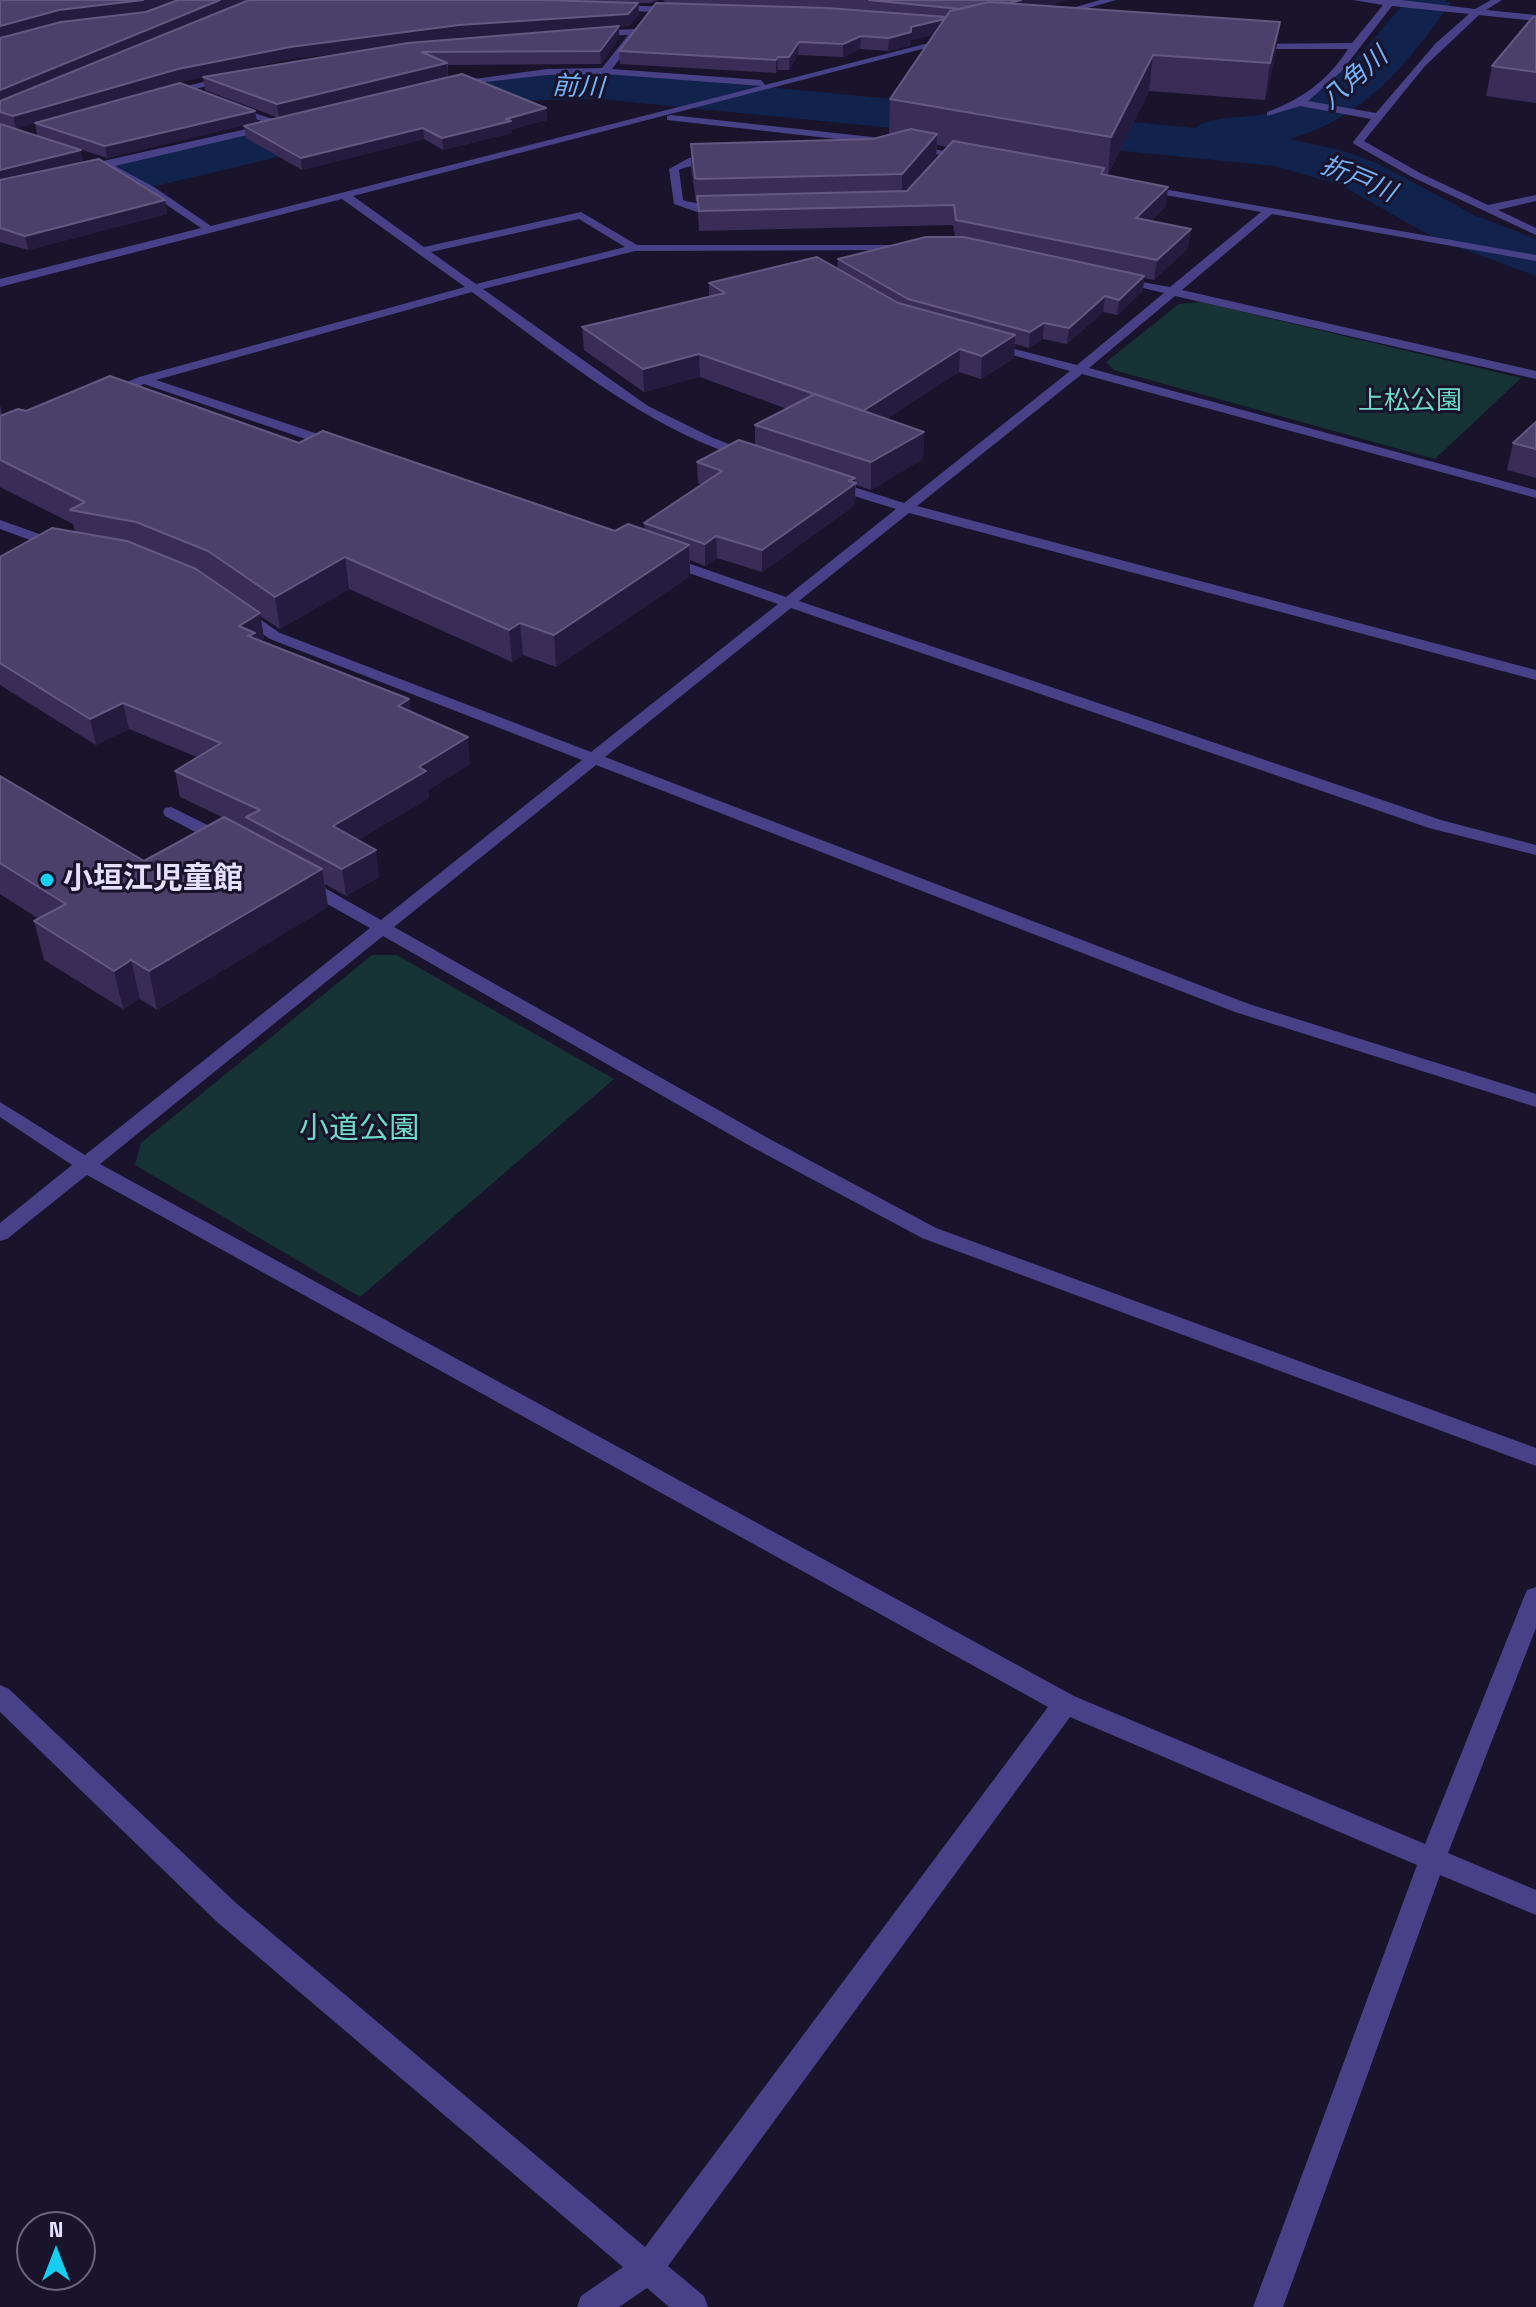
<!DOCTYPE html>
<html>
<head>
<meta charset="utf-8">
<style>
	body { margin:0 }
	#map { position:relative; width:1536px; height:2307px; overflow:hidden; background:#19132b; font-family:"Space Grotesk",sans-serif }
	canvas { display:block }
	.north { position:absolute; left:16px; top:2211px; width:80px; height:80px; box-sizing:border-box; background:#19132b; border:2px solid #6a657f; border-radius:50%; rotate:0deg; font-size:22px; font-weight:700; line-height:32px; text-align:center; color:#e4dffd }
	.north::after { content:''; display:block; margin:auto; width:28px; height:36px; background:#16cff2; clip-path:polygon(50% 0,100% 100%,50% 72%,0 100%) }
</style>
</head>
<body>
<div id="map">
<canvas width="1536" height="2307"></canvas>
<div class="north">N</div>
</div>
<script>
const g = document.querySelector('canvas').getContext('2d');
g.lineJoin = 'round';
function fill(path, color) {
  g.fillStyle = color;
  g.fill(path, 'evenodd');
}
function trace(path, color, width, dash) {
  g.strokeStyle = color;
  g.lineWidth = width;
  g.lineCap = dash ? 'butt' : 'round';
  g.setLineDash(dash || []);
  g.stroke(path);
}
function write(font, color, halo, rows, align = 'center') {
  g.font = font + ' "Space Grotesk","Noto Sans JP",sans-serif';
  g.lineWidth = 6;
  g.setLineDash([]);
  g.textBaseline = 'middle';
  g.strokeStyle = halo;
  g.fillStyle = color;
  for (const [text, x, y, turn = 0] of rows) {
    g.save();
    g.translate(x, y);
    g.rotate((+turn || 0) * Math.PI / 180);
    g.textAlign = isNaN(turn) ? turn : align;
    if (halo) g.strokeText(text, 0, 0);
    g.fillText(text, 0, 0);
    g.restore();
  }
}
fill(new Path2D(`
	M 1201,302 L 1521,378 L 1435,459 L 1114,370 L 1106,362 L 1179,304 Z
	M 372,955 L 397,955 L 614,1079 L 360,1297 L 135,1165 L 141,1143 Z`), '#163435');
fill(new Path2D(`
	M 1417,0 L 1446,0 C 1439,10 1431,10 1420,8 Z`), '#11234c');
fill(new Path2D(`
	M 1407,0 L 1451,2 C 1410,62 1362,120 1289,139 L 1340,150 L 1377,163 L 1474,215 L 1536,239 L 1536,276 L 1436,239 L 1341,185 L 1275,166 L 600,99 L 514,101 L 0,223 L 0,191 L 514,73 L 600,71 L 1195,128 C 1215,114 1249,119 1273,112 C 1331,96 1369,44 1407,0 Z`), '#11234c');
fill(new Path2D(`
	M 1100,0 L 1116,0 L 1053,18 L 1048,15 Z
	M 1353,0 L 1402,0 L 1475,9 L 1491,0 L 1502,0 L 1486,10 L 1536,15 L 1536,21 L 1479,15 L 1425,66 L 1364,141 L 1420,173 L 1488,205 L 1536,195 L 1536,201 L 1498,210 L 1536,228 L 1536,235 L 1412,177 L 1354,144 L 1353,142 L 1371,119 L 1300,106 L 1267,116 L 1267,112 C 1303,99 1328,80 1348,49 L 1249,49 L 1246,44 L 1352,43 L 1383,5 ZM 1392,6 L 1469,14 L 1436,43 L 1376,113 L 1308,101 L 1341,72 Z
	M 610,5 L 678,7 L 683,10 L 678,13 L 607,10 Z
	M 635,29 L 640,32 L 612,69 L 761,80 L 765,85 L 952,37 L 957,40 L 353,196 L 424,247 L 581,212 L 637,245 L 918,245 L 918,249 L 914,250 L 635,251 L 483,289 L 648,406 L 711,437 L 755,454 L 755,460 C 743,462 731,454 720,450 C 628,414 551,349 472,292 L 156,380 L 342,442 L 342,448 L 332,448 L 144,384 L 115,397 L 105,397 L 105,391 L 139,377 L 465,287 L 342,199 L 0,287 L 0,279 L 201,228 L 146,191 L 104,169 L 82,174 L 77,171 L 103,161 L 269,124 L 226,108 L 226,104 L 279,121 L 294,117 L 299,120 L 273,126 L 273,129 L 115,166 L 154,187 L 211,226 L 761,86 L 605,74 L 547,75 L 450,86 L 445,83 L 547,69 L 602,68 L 628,35 L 593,36 L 590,31 ZM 579,219 L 625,247 L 476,284 L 431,252 Z
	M 228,76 L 231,81 L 194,89 L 204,93 L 200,98 L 178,88 Z
	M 671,115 L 881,138 L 973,157 L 968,160 L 881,144 L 667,120 L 667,116 Z
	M 689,158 L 716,157 L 721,160 C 709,167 693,163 679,170 L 683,200 C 698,206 718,201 729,208 L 728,210 L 697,212 L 674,204 L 669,169 Z
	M 1141,185 L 1536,255 L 1536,261 L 1272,214 L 1182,290 L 1536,371 L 1536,379 L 1175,296 L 1089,368 L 1536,490 L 1536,498 L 1082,374 L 917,506 L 1536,670 L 1536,680 L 909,513 L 799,601 L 1441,820 L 1536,845 L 1536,855 L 1429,828 L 791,608 L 605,757 L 1249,1004 L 1536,1094 L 1536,1107 L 1235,1012 L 596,765 L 394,927 L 766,1137 L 936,1228 L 1536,1448 L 1536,1466 L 922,1238 L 752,1147 L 383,936 L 100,1164 L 1074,1696 L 1425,1844 L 1524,1597 L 1527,1590 L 1536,1587 L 1536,1628 L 1448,1853 L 1536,1890 L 1536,1915 L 1440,1875 L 1283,2307 L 1253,2307 L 1417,1865 L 1070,1717 L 668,2266 L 704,2296 L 708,2307 L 669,2307 L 647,2288 L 619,2307 L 577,2307 L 581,2296 L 623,2267 L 216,1921 L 0,1712 L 0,1685 L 9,1689 L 236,1903 L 645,2247 L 1048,1707 L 87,1175 L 7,1239 L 0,1241 L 0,1223 L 72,1165 L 0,1117 L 0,1102 L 85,1155 L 370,928 L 297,887 L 294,883 L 297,879 L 309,879 L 381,920 L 582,760 L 270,639 L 234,614 L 234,608 L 244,608 L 280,633 L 591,752 L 778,604 L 660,563 L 660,557 L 670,557 L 786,597 L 896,509 L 825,487 L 825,481 L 835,481 L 904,503 L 1070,371 L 987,348 L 987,342 L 1077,365 L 1164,293 L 1114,281 L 1114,277 L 1170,287 L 1261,212 L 1137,190 L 1136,188 Z
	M 0,520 L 62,542 L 64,545 L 57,549 L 52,548 L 0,529 Z
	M 171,807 L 232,837 L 235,841 L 232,845 L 220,845 L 165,816 L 163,812 L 165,808 Z`), '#484187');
fill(new Path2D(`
	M 0,0 L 658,0 L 650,3 L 638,3 L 639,15 L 629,26 L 619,27 L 619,38 L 601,64 L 448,65 L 448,76 L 546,108 L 547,120 L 512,129 L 512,133 L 443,150 L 424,139 L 302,170 L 246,138 L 244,126 L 279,118 L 205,90 L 203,77 L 180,82 L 41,122 L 255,111 L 257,122 L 107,158 L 37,135 L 35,123 L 16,129 L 165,200 L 167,214 L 28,250 L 0,242 ZM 549,31 L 429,41 L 460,37 ZM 377,48 L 223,73 L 291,59 Z
	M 663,0 L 1068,0 L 1046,6 L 1280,22 L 1275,57 L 1265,100 L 1149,91 L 1108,175 L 1166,206 L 1151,221 L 1191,229 L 1188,248 L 1154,280 L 1144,278 L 1143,291 L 1117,315 L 1103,312 L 1067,344 L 1043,339 L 1029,348 L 1015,344 L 1014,358 L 981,379 L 959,372 L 886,419 L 924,432 L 923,459 L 871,490 L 856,485 L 855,505 L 762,572 L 717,558 L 705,566 L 690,560 L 690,576 L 556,667 L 523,655 L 512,662 L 349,589 L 280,629 L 260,616 L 264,639 L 261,641 L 409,699 L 411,712 L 470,764 L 428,790 L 429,798 L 358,840 L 379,877 L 346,896 L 325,884 L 328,907 L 157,1010 L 140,999 L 123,1009 L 44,960 L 34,921 L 39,919 L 0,894 L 0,776 L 144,861 L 224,818 L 180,797 L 175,771 L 197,757 L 129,729 L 96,745 L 0,685 L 0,557 L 75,532 L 73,524 L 0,487 L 0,405 L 2,415 L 26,411 L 299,443 L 615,531 L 645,530 L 644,523 L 702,485 L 698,483 L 697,462 L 755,445 L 755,425 L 787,409 L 700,377 L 644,392 L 584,350 L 582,327 L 709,297 L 709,283 L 837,269 L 838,259 L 955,237 L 953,225 L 699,231 L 697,202 L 696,202 L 691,167 L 691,144 L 873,139 L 889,135 L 890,99 L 935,34 L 911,40 L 911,45 L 888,51 L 860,49 L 843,57 L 798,55 L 789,70 L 778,70 L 776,73 L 620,64 L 619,51 L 666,3 ZM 937,145 L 948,147 L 917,179 L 936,157 Z
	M 1536,17 L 1536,103 L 1486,96 L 1492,66 Z
	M 1536,422 L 1536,478 L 1507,470 L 1513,443 Z`), '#392d57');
fill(new Path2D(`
	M 143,0 L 186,0 L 146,12 L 0,40 L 0,26 L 59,10 Z
	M 220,0 L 251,0 L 0,104 L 0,90 Z
	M 1021,0 L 1068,0 L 978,23 L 978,11 Z
	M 638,3 L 639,15 L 629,26 L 619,27 L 619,38 L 601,64 L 600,51 L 618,27 L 460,37 L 291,59 L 180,82 L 16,129 L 13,116 L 178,69 L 290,47 Z
	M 950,18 L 949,30 L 911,40 L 911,45 L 888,51 L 889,38 L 911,27 Z
	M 1280,22 L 1275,57 L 1265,100 L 1270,63 Z
	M 861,36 L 860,49 L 843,57 L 843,44 Z
	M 799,42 L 798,55 L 789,70 L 789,57 Z
	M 1153,55 L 1149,91 L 1108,175 L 1111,137 Z
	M 778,57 L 778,70 L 776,73 L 776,60 Z
	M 447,63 L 448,76 L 279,118 L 277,104 Z
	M 546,108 L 547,120 L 512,129 L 512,133 L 443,150 L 442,138 Z
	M 255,111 L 257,122 L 107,158 L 105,146 Z
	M 423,128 L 424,139 L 302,170 L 301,158 Z
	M 937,134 L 936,157 L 902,198 L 902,174 Z
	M 81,150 L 84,164 L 0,184 L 0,170 Z
	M 1168,187 L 1166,206 L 1134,238 L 1136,218 Z
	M 165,200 L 167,214 L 28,250 L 25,236 Z
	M 1191,229 L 1188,248 L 1154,280 L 1157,260 Z
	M 1144,276 L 1143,291 L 1117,315 L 1119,300 Z
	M 1105,296 L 1103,312 L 1067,344 L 1069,328 Z
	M 1044,323 L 1043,339 L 1029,348 L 1030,332 Z
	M 1015,335 L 1014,358 L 981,379 L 982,356 Z
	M 960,349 L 959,372 L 861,435 L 862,411 Z
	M 699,354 L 700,377 L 644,392 L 643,369 Z
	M 924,432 L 923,459 L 871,490 L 871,462 Z
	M 855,478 L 855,505 L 762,572 L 762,550 L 849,481 Z
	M 716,536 L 717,558 L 705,566 L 705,544 Z
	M 689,545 L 690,576 L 556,667 L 554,635 Z
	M 345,557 L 349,589 L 280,629 L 275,597 Z
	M 260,613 L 264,639 L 257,643 L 239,626 Z
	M 520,623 L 523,655 L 512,662 L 509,630 Z
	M 409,699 L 412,725 L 398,706 Z
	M 123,703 L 129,729 L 96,745 L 90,719 Z
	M 468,737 L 470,764 L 428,790 L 429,798 L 337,853 L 333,826 L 419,767 Z
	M 376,850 L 379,877 L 346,896 L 342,869 Z
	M 322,869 L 328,907 L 157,1010 L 149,971 Z
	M 131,960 L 140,999 L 123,1009 L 114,971 Z`), '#241b3e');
const building = new Path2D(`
	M 0,0 L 143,0 L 59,10 L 0,26 Z
	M 178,0 L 220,0 L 0,90 L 0,38 L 61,22 L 146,12 Z
	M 249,0 L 544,0 L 638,3 L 628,14 L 459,25 L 290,47 L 178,69 L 13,116 L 0,112 L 0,101 Z
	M 869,0 L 1021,0 L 1009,3 L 989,2 L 960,9 Z
	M 989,2 L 1280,22 L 1270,63 L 1153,55 L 1111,137 L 890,99 L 950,11 Z
	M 656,3 L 827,8 L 946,17 L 945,19 L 911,27 L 911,32 L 889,38 L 861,36 L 843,44 L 799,42 L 789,57 L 778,57 L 776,60 L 619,51 Z
	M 1533,17 L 1536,17 L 1536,72 L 1492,66 Z
	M 619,26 L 600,51 L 422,52 L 447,63 L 277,104 L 203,77 L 408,43 Z
	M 462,74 L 546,108 L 506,119 L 511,121 L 442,138 L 423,128 L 301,158 L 244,126 Z
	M 180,83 L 255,111 L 105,146 L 35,123 Z
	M 0,124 L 81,150 L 0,170 Z
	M 911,129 L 937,134 L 902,174 L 698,179 L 695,178 L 691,144 L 873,139 Z
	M 953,141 L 1104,168 L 1101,174 L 1168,187 L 1136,218 L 1191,229 L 1157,260 L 956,220 L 954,205 L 699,211 L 697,196 L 907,191 Z
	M 99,159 L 165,200 L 25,236 L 0,228 L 0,180 Z
	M 926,237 L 964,237 L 1144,276 L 1119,300 L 1105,296 L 1069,328 L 1044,323 L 1030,332 L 908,299 L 838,259 Z
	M 817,257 L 898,303 L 1015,335 L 982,356 L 960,349 L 863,411 L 699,354 L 643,369 L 582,327 L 725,293 L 709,283 Z
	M 110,376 L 299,443 L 323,431 L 615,531 L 628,524 L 689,545 L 554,635 L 520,623 L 509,630 L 345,557 L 275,597 L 208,551 L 136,522 L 70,510 L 85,502 L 0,460 L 0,416 L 18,409 L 26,411 Z
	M 815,394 L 924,432 L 871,462 L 755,425 Z
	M 1536,422 L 1536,449 L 1513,443 Z
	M 739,440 L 855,478 L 849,481 L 856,483 L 762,550 L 716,536 L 705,544 L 644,523 L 722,471 L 697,462 Z
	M 52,528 L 127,541 L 196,569 L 260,613 L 239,626 L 255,633 L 248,636 L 409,699 L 398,706 L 468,737 L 419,767 L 426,771 L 333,826 L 376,850 L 342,869 L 246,817 L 260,810 L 175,771 L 221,743 L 123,703 L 90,719 L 0,663 L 0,557 Z
	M 0,776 L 144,861 L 224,817 L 322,869 L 149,971 L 131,960 L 114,971 L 34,921 L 66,904 L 0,863 Z`);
fill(building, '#4b4069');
trace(building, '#635980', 2);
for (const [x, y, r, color] of [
	[47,880,8,"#16cff2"]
]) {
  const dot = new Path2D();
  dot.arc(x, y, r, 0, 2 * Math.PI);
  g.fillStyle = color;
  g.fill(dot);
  trace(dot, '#19132b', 3);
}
write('italic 26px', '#73b2f7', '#19132b', [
	["八角川",1355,79,-41],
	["前川",578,88,3],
	["折戸川",1358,180,23]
]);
write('26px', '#6ddbc7', '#19132b', [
	["上松公園",1410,402]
]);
write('bold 30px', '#e4dffd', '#19132b', [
	["小垣江児童館",63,880]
], 'left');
write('30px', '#6ddbc7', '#19132b', [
	["小道公園",359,1130]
]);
</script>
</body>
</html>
